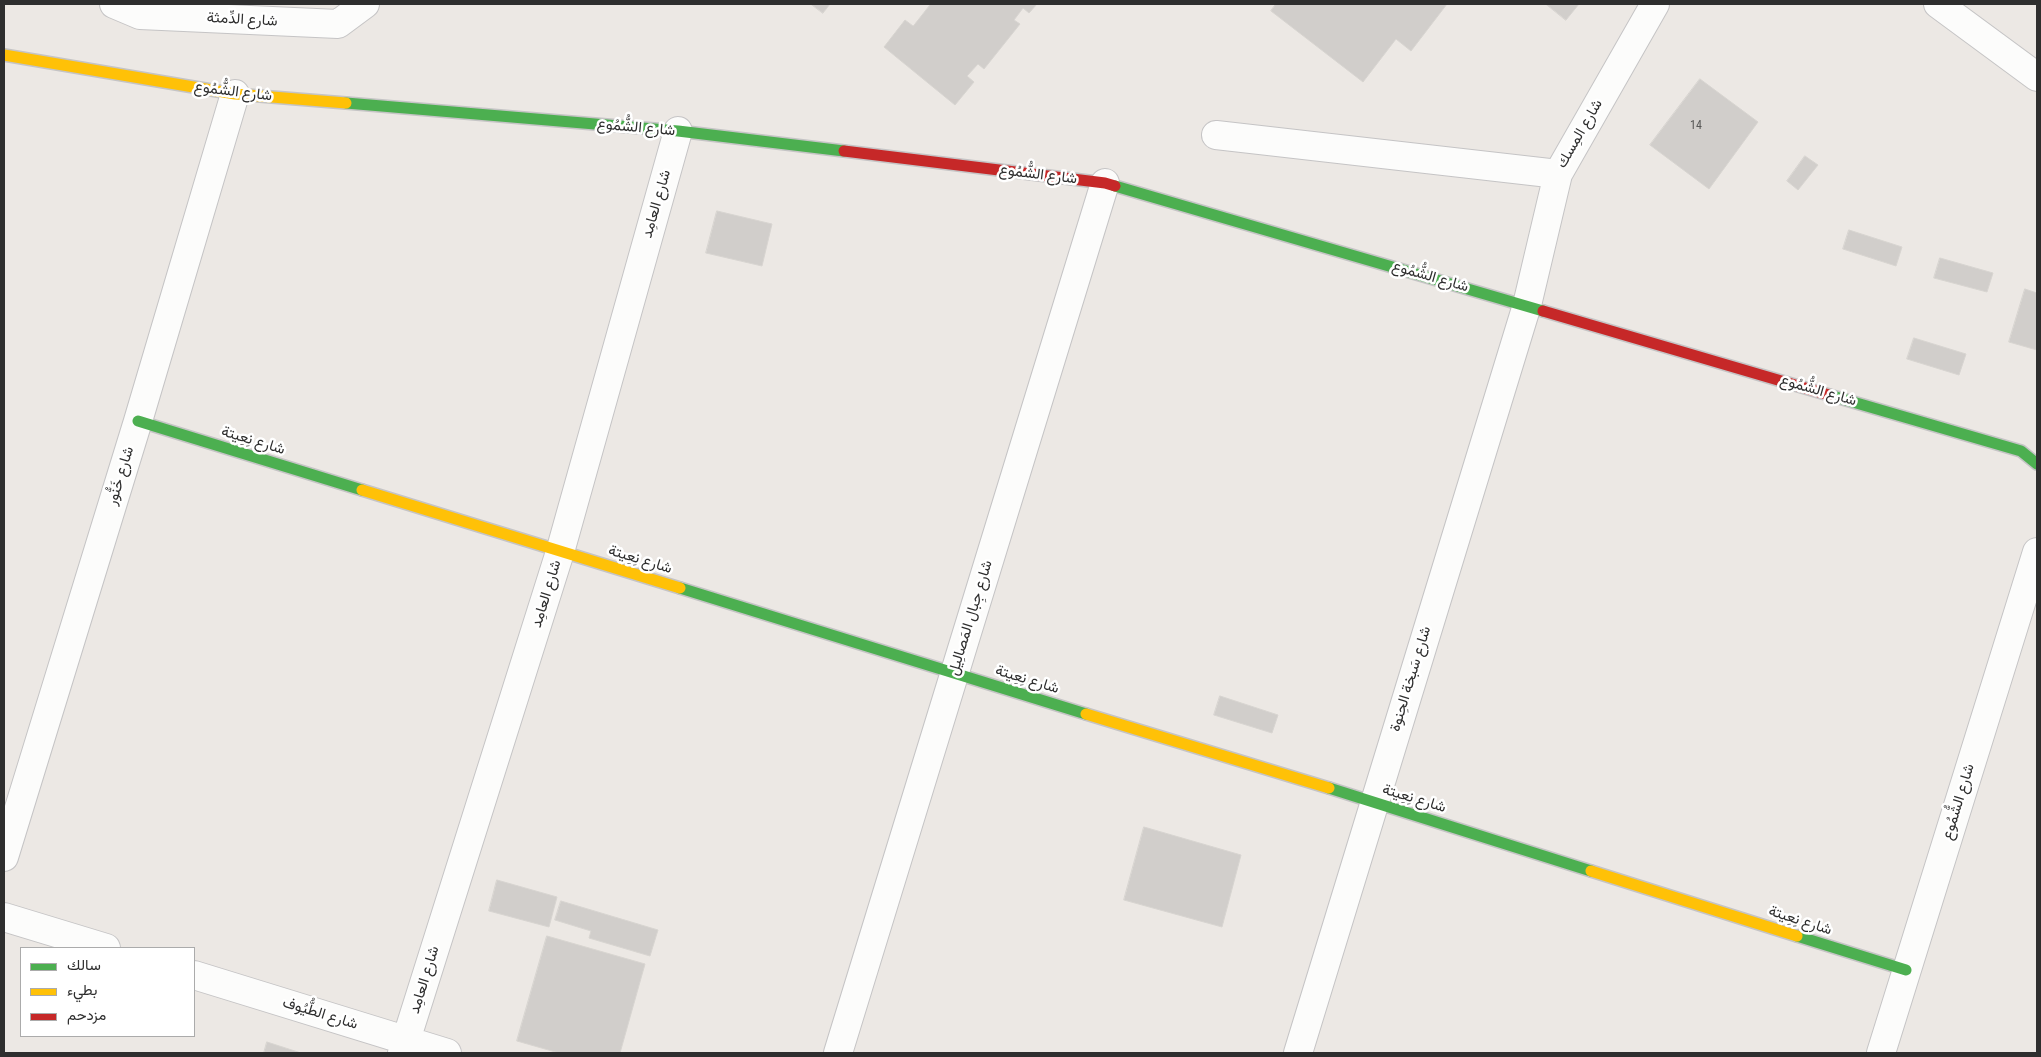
<!DOCTYPE html>
<html>
<head>
<meta charset="utf-8">
<style>
	body { margin:0 }
	#map { position:relative; width:2041px; height:1057px; overflow:hidden; background:#ece8e4; font-family:"Roboto Condensed",Vazirmatn,sans-serif }
	canvas { display:block }
	.frame { position:absolute; inset:0; border:5px solid #2e2e2e; pointer-events:none }
	.legend { position:absolute; left:20px; top:947px; width:175px; height:90px; box-sizing:border-box; background:#fff; border:1px solid #ababab; margin:0; padding:6px 9px; list-style:none; font-size:15px; color:#2e2e2e }
	.legend li { display:flex; align-items:center; gap:10px; height:25px }
	.legend b { width:25px; border:1px solid #ababab }
</style>
</head>
<body>
<div id="map">
<canvas width="2041" height="1057"></canvas>
<div class="frame"></div>
<ul class="legend">
<li><b style="height:6px;background:#4caf50"></b>سالك</li>
<li><b style="height:6px;background:#ffc107"></b>بطيء</li>
<li><b style="height:6px;background:#c62828"></b>مزدحم</li>
</ul>
</div>
<script>
const g = document.querySelector('canvas').getContext('2d');
g.lineJoin = 'round';
function fill(path, color) {
  g.fillStyle = color;
  g.fill(path, 'evenodd');
}
function trace(path, color, width, dash) {
  g.strokeStyle = color;
  g.lineWidth = width;
  g.lineCap = dash ? 'butt' : 'round';
  g.setLineDash(dash || []);
  g.stroke(path);
}
function write(font, color, halo, rows, align = 'center') {
  g.font = font + ' "Roboto Condensed",Vazirmatn,sans-serif';
  g.lineWidth = 5;
  g.setLineDash([]);
  g.textBaseline = 'middle';
  g.strokeStyle = halo;
  g.fillStyle = color;
  for (const [text, x, y, turn = 0] of rows) {
    g.save();
    g.translate(x, y);
    g.rotate((+turn || 0) * Math.PI / 180);
    g.textAlign = isNaN(turn) ? turn : align;
    if (halo) g.strokeText(text, 0, 0);
    g.fillText(text, 0, 0);
    g.restore();
  }
}
const building = new Path2D(`
	M 811,4 L 830,4 L 823,13 Z
	M 931,4 L 1037,4 L 1029,13 L 1023,8 L 1014,20 L 1020,24 L 984,69 L 978,64 L 967,76 L 974,82 L 955,105 L 884,47 L 905,20 L 913,26 Z
	M 1276,4 L 1447,4 L 1411,51 L 1396,39 L 1363,82 L 1271,11 Z
	M 1546,4 L 1579,4 L 1566,20 Z
	M 1700,79 L 1758,122 L 1709,189 L 1650,145 Z
	M 1805,156 L 1818,165 L 1798,190 L 1787,181 Z
	M 717,211 L 772,224 L 762,266 L 706,253 Z
	M 1849,230 L 1902,247 L 1896,266 L 1843,249 Z
	M 1940,258 L 1993,273 L 1987,292 L 1934,278 Z
	M 2025,289 L 2037,293 L 2037,350 L 2009,342 Z
	M 1914,338 L 1966,354 L 1959,375 L 1907,359 Z
	M 1220,696 L 1278,715 L 1272,733 L 1214,715 Z
	M 1144,827 L 1241,855 L 1222,927 L 1124,900 Z
	M 497,880 L 557,897 L 549,927 L 489,911 Z
	M 561,901 L 658,930 L 650,956 L 589,938 L 591,931 L 555,920 Z
	M 547,936 L 645,964 L 620,1053 L 559,1053 L 517,1041 Z
	M 267,1042 L 301,1053 L 264,1053 Z`);
fill(building, '#d1cecb');
trace(building, '#d7d4d0', 1);
const street = new Path2D(`
	M 114,4 L 140,15 L 338,24 L 365,4
	M 1938,4 L 2037,77
	M 1216,135 L 1558,174
	M 4,857 L 138,421 L 235,94
	M 4,917 L 106,948
	M 194,975 L 447,1053
	M 402,1053 L 560,552 L 678,131
	M 838,1053 L 1105,183
	M 1298,1053 L 1527,305 L 1558,174 L 1655,4
	M 1881,1053 L 2037,552`);
const fast = new Path2D(`
	M 346,103 L 678,131 L 844,151
	M 1115,186 L 1543,311
	M 1829,395 L 2021,451 L 2037,464
	M 138,421 L 362,490
	M 680,588 L 1086,714
	M 1329,788 L 1591,871
	M 1797,936 L 1906,970`);
const slow = new Path2D(`
	M 4,55 L 235,94 L 346,103
	M 362,490 L 680,588
	M 1086,714 L 1329,788
	M 1591,871 L 1797,936`);
const jam = new Path2D(`
	M 844,151 L 1105,183 L 1115,186
	M 1543,311 L 1829,395`);
trace(street, '#c5c4c5', 30);
trace(fast, '#c5c4c5', 14);
trace(slow, '#c5c4c5', 14);
trace(jam, '#c5c4c5', 14);
trace(street, '#fcfcfb', 28);
trace(fast, '#4caf50', 11);
trace(slow, '#ffc107', 11);
trace(jam, '#c62828', 11);
write('12px', '#585857', null, [
	["14",1696,126]
]);
write('15px', '#2e2e2e', '#fff', [
	["شارع الدِّمثة",242,20,3],
	["شارع الشُّمُوع",233,92,7],
	["شارع الشُّمُوع",636,128,5],
	["شارع المِسك",1580,134,-60],
	["شارع الشُّمُوع",1038,175,7],
	["شارع العامِد",657,204,-74],
	["شارع الشُّمُوع",1430,277,16],
	["شارع الشُّمُوع",1818,391,16],
	["شارع نِعِيتة",253,441,17],
	["شارع خَنُّور",121,476,-73],
	["شارع نِعِيتة",640,560,17],
	["شارع العامِد",547,594,-73],
	["شارع جِبال المَصالِيل",971,618,-73],
	["شارع سَبخة الحِنوة",1411,679,-73],
	["شارع نِعِيتة",1027,680,17],
	["شارع نِعِيتة",1414,799,17],
	["شارع الشُّمُوع",1959,802,-73],
	["شارع نِعِيتة",1800,921,18],
	["شارع العامِد",425,980,-73],
	["شارع الطُّيُوف",320,1014,17]
]);
</script>
</body>
</html>
